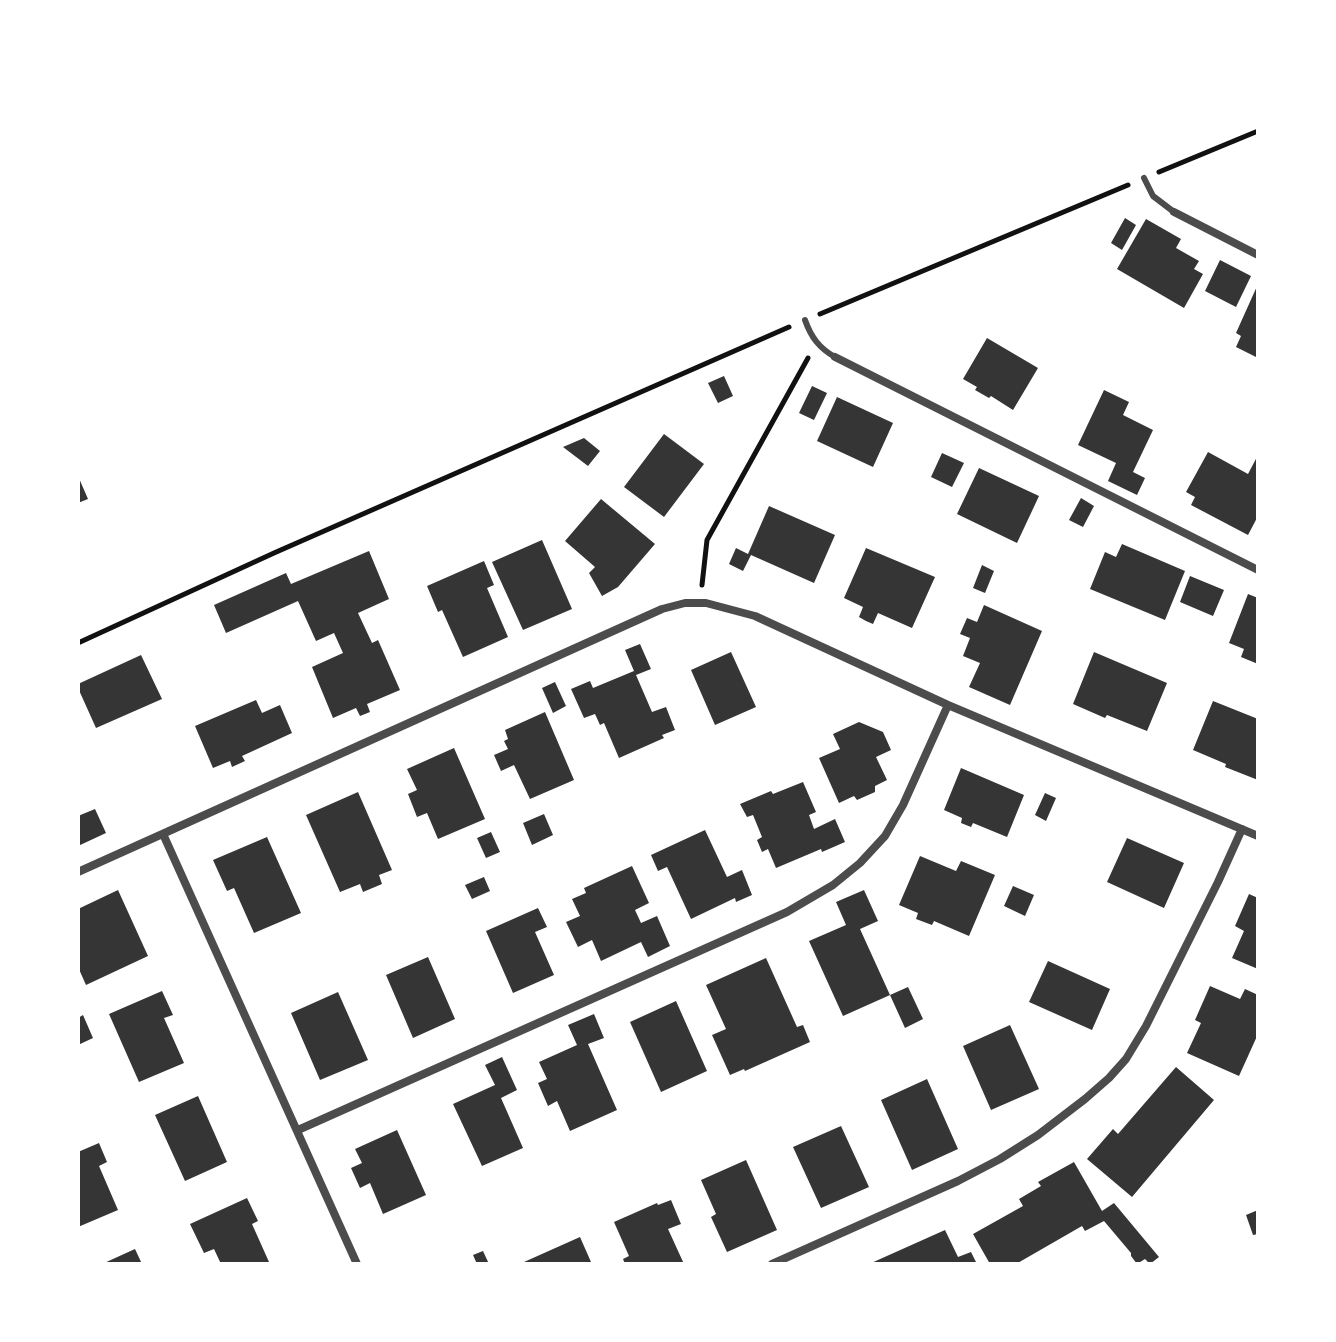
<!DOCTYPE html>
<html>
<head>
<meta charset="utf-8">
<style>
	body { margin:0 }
	#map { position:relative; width:1336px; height:1342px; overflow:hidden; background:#fff; font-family:Helvetica,sans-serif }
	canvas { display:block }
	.frame { position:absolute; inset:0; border:80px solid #fff; pointer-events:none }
</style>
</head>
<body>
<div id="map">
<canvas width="1336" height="1342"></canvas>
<div class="frame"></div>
</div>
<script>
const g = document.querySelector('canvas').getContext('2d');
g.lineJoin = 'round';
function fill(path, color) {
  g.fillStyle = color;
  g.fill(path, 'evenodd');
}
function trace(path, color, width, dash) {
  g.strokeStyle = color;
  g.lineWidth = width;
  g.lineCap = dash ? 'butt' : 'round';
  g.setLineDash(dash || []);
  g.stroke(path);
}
fill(new Path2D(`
	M 1125,218 L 1136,225 L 1122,250 L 1111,243 Z
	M 1146,219 L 1181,239 L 1176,248 L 1199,261 L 1194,269 L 1203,274 L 1184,308 L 1117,269 Z
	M 1220,260 L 1251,276 L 1236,307 L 1205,291 Z
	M 1258,284 L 1258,358 L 1236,347 L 1241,336 L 1236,333 Z
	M 987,338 L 1038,368 L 1013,410 L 991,396 L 989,398 L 975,390 L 977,387 L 963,379 Z
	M 724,376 L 733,396 L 718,403 L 708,383 Z
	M 812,386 L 827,393 L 814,420 L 799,413 Z
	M 1104,390 L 1129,402 L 1123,415 L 1153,430 L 1133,472 L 1145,478 L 1137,495 L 1108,481 L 1116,463 L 1078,445 Z
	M 837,397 L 893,423 L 873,467 L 817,441 Z
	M 664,434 L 704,464 L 664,517 L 624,487 Z
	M 584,438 L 600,451 L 588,466 L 563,447 Z
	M 1208,452 L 1248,474 L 1258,455 L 1258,516 L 1248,535 L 1191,505 L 1195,497 L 1186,492 Z
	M 942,453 L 964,463 L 952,487 L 931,477 Z
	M 979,468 L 1039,496 L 1017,543 L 957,514 Z
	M 78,476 L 88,499 L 78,503 Z
	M 1081,498 L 1094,506 L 1083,527 L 1069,520 Z
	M 601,499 L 655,544 L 618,587 L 602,596 L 589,573 L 595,567 L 565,541 Z
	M 769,506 L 835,535 L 814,583 L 751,555 L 743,571 L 729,564 L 736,548 L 748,554 Z
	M 542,540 L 572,609 L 523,630 L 492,562 Z
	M 1122,544 L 1185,571 L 1165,620 L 1090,589 L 1105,552 L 1116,557 Z
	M 866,548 L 935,577 L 912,628 L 878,613 L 873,624 L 866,621 L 859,617 L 863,607 L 844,598 Z
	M 369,551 L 389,599 L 358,613 L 372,643 L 378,640 L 400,690 L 367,704 L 370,712 L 360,716 L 356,708 L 333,718 L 312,667 L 343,653 L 334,633 L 316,641 L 298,601 L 226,633 L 214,605 L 286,573 L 291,584 Z
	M 484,561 L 494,585 L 487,588 L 508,637 L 463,657 L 442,610 L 438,612 L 427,586 Z
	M 982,565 L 994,571 L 985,593 L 973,588 Z
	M 1190,576 L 1224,590 L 1213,616 L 1180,602 Z
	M 1248,594 L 1258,598 L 1258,664 L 1241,657 L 1244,649 L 1229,643 Z
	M 984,605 L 1042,631 L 1010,705 L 969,687 L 980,663 L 963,656 L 970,638 L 960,634 L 967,618 L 977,622 Z
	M 640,644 L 651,669 L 636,675 L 652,712 L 666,707 L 675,730 L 662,735 L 664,738 L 619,758 L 604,723 L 600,725 L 595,714 L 584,718 L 571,689 L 590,681 L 593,688 L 634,671 L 625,650 Z
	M 731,652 L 756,707 L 715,725 L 691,670 Z
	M 1094,652 L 1167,683 L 1147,731 L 1107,715 L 1105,718 L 1073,704 Z
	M 141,655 L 162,699 L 96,728 L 78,688 L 78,684 Z
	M 555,682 L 566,706 L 553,713 L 542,688 Z
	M 256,700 L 262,713 L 280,705 L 292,733 L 242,756 L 245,761 L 232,767 L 230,761 L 213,768 L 195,726 Z
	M 1213,701 L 1258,719 L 1258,780 L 1225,767 L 1226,764 L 1193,750 Z
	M 545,712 L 574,780 L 530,799 L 514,765 L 501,771 L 494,755 L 508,749 L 504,741 L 508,739 L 505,730 Z
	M 859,722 L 883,732 L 891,750 L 876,757 L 887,780 L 875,786 L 875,792 L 857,800 L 854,796 L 839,803 L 819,758 L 840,749 L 833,734 Z
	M 454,748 L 485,819 L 438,839 L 427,813 L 417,817 L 408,794 L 417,790 L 407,769 Z
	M 961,768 L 1024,795 L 1007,837 L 973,823 L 971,827 L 961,823 L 962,818 L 944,810 Z
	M 803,782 L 816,812 L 809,815 L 814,829 L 835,819 L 845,842 L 822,852 L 821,849 L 776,868 L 768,849 L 762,852 L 757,840 L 762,837 L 753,815 L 747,817 L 740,804 L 771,791 L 773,794 Z
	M 358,792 L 392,870 L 379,875 L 382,884 L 363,892 L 360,884 L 340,892 L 306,815 Z
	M 1045,793 L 1056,798 L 1046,821 L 1035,815 Z
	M 95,809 L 106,833 L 78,846 L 78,816 Z
	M 544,814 L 553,835 L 532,845 L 523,823 Z
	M 705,830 L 727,877 L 742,870 L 752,895 L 736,902 L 735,898 L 691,919 L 667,867 L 658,871 L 651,855 Z
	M 491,832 L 500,852 L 486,858 L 477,838 Z
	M 267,837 L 301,913 L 254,933 L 234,888 L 227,891 L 213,860 Z
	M 1127,838 L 1184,863 L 1164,908 L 1107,882 Z
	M 920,856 L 956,871 L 961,861 L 995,875 L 969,936 L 934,921 L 932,925 L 916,919 L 918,913 L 899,905 Z
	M 632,866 L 649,903 L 635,910 L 641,923 L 657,916 L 670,946 L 648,957 L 641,942 L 601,961 L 592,940 L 578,947 L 566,922 L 580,916 L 572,899 L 586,893 L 584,888 Z
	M 484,877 L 490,891 L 472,899 L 465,885 Z
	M 1013,886 L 1034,895 L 1025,916 L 1004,906 Z
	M 118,890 L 148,956 L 86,985 L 78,967 L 78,909 Z
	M 864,890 L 878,921 L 860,929 L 890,995 L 843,1016 L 809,941 L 846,925 L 836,902 Z
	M 1249,894 L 1258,898 L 1258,969 L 1232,958 L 1244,931 L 1235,926 Z
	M 538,908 L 547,927 L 535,932 L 554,975 L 513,993 L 486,931 Z
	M 428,957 L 455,1019 L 413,1038 L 386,975 Z
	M 766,958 L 797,1027 L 803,1025 L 810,1042 L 745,1071 L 744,1069 L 730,1075 L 712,1035 L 726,1029 L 706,985 Z
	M 1048,961 L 1110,989 L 1092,1030 L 1029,1002 Z
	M 1210,986 L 1240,999 L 1245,989 L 1258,995 L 1258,1034 L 1239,1076 L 1187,1053 L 1201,1023 L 1195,1020 Z
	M 908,987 L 923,1019 L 905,1028 L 890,995 Z
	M 162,991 L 173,1015 L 164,1018 L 184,1063 L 139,1082 L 109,1014 Z
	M 338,992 L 368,1060 L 320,1080 L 291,1013 Z
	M 676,1001 L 707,1071 L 661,1092 L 630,1022 Z
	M 594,1014 L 604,1038 L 588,1044 L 617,1110 L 570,1131 L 557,1101 L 548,1106 L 538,1083 L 547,1079 L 539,1062 L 577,1045 L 568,1025 Z
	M 83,1015 L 93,1038 L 78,1045 L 78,1018 Z
	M 1010,1025 L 1039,1089 L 991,1110 L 963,1046 Z
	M 502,1057 L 517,1090 L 501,1098 L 523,1148 L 482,1166 L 453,1104 L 495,1085 L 485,1065 Z
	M 1176,1067 L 1214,1100 L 1132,1197 L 1087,1159 L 1113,1129 L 1118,1134 Z
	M 927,1079 L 958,1149 L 912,1170 L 881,1100 Z
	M 198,1096 L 227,1162 L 185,1181 L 155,1115 Z
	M 841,1126 L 869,1187 L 821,1208 L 793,1147 Z
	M 397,1130 L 426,1195 L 383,1214 L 370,1183 L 360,1188 L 351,1168 L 362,1163 L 355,1149 Z
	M 99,1143 L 107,1162 L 99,1166 L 118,1210 L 78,1227 L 78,1152 Z
	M 746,1160 L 777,1230 L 727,1252 L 711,1217 L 716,1214 L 701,1180 Z
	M 1074,1162 L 1102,1211 L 1114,1203 L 1159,1257 L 1150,1264 L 1145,1259 L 1137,1264 L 1131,1256 L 1131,1253 L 1104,1221 L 1085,1231 L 1082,1226 L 1016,1264 L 990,1264 L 973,1234 L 1023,1206 L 1019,1199 L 1041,1186 L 1038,1182 Z
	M 247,1198 L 258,1221 L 252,1224 L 269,1262 L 264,1264 L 221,1264 L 214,1249 L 204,1253 L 190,1224 Z
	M 671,1200 L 681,1224 L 668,1229 L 684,1264 L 625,1264 L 623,1259 L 629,1256 L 614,1222 L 657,1203 L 658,1205 Z
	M 1258,1210 L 1258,1234 L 1253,1235 L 1246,1215 Z
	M 945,1230 L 958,1257 L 971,1252 L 977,1264 L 869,1264 Z
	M 580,1237 L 591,1262 L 585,1264 L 525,1264 L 524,1262 Z
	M 135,1249 L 142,1264 L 102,1264 Z
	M 483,1251 L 489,1264 L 477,1264 L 473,1255 Z`), '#353535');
trace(new Path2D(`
	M 1159,172 L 1258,131
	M 820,314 L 1128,185
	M 702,585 L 707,540 L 808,358
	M 78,643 L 274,553 L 789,327`), '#111', 5);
trace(new Path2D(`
	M 1144,178 L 1153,196 L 1174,212
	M 805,320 C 811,337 819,348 835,357`), '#4c4c4c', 6);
trace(new Path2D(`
	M 1174,212 L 1258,255
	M 835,357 L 1258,570
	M 163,834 L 357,1264
	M 78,872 L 662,609 L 685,603 L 706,603 L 755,616 L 948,705 L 1258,836
	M 298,1130 L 787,912 L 833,885 L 860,863 L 885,836 L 903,805 L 948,705
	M 772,1264 L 958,1181 L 1000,1159 L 1038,1135 L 1085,1099 L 1109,1078 L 1126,1059 L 1146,1026 L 1218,882 L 1242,829`), '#4c4c4c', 8);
</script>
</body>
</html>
